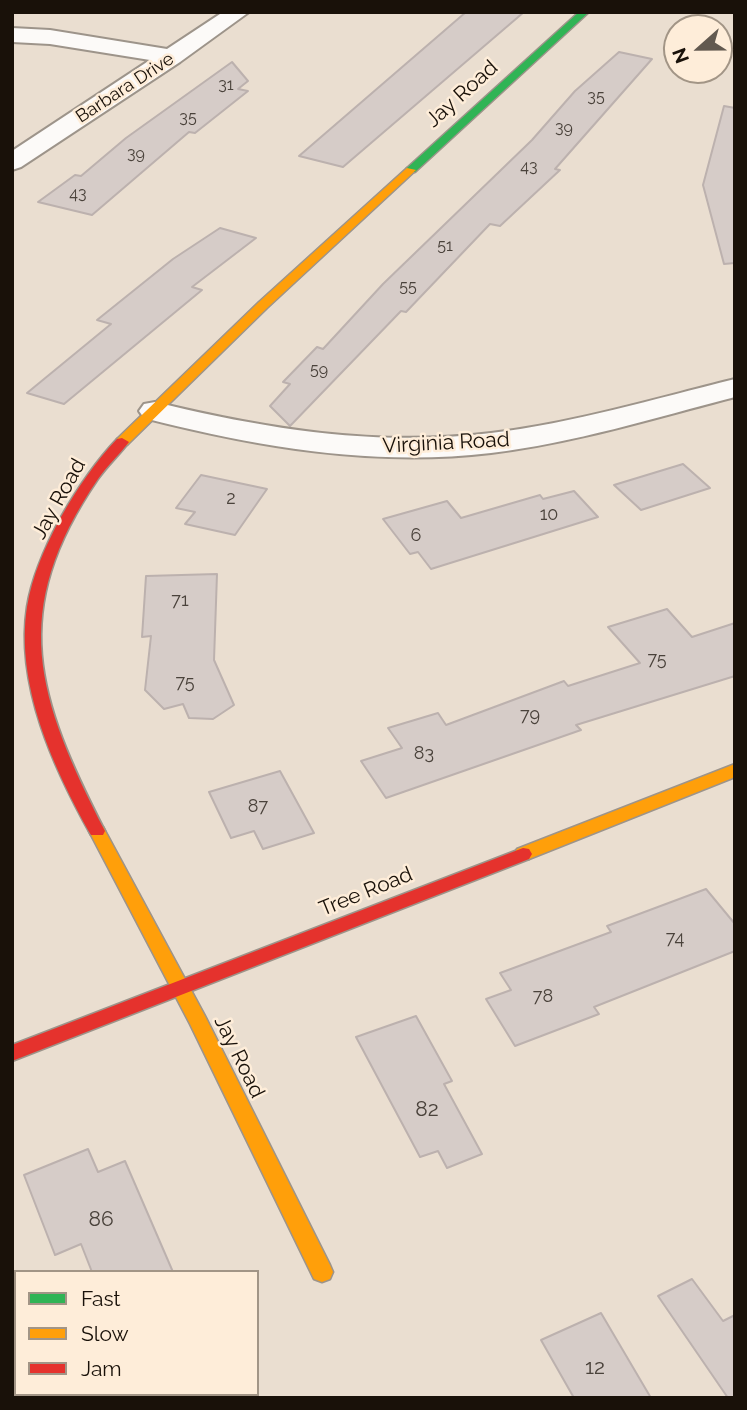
<!DOCTYPE html>
<html>
<head>
<meta charset="utf-8">
<style>
	body { margin:0 }
	#map { position:relative; width:747px; height:1410px; overflow:hidden; background:#eaded0; font-family:Raleway,sans-serif }
	canvas { display:block }
	.frame { position:absolute; inset:0; border:14px solid #191109; pointer-events:none }
	.legend { position:absolute; left:14px; top:1270px; width:245px; height:126px; box-sizing:border-box; background:#feedd9; border:2px solid #a29586; margin:0; padding:9px 12px; list-style:none; font-size:21px; color:#191109 }
	.legend li { display:flex; align-items:center; gap:14px; height:35px }
	.legend b { width:35px; border:2px solid #a29586 }
	.north { position:absolute; left:663px; top:14px; width:70px; height:70px; box-sizing:border-box; background:#feedd9; border:2px solid #a29586; border-radius:50%; rotate:249deg; font-size:19px; font-weight:700; line-height:28px; text-align:center; color:#191109 }
	.north::after { content:''; display:block; margin:auto; width:24px; height:32px; background:#62594f; clip-path:polygon(50% 0,100% 100%,50% 72%,0 100%) }
</style>
</head>
<body>
<div id="map">
<canvas width="747" height="1410"></canvas>
<div class="frame"></div>
<ul class="legend">
<li><b style="height:9px;background:#30b455"></b>Fast</li>
<li><b style="height:9px;background:#ff9f0a"></b>Slow</li>
<li><b style="height:9px;background:#e5322d"></b>Jam</li>
</ul>
<div class="north">N</div>
</div>
<script>
const g = document.querySelector('canvas').getContext('2d');
g.lineJoin = 'round';
function fill(path, color) {
  g.fillStyle = color;
  g.fill(path, 'evenodd');
}
function trace(path, color, width, dash) {
  g.strokeStyle = color;
  g.lineWidth = width;
  g.lineCap = dash ? 'butt' : 'round';
  g.setLineDash(dash || []);
  g.stroke(path);
}
function write(font, color, halo, rows, align = 'center') {
  g.font = font + ' Raleway,sans-serif';
  g.lineWidth = 5;
  g.setLineDash([]);
  g.textBaseline = 'middle';
  g.strokeStyle = halo;
  g.fillStyle = color;
  for (const [text, x, y, turn = 0] of rows) {
    g.save();
    g.translate(x, y);
    g.rotate((+turn || 0) * Math.PI / 180);
    g.textAlign = isNaN(turn) ? turn : align;
    if (halo) g.strokeText(text, 0, 0);
    g.fillText(text, 0, 0);
    g.restore();
  }
}
const building = new Path2D(`
	M 466,12 L 524,12 L 343,167 L 299,156 Z
	M 619,52 L 652,59 L 555,169 L 560,170 L 500,226 L 490,224 L 406,312 L 401,311 L 290,426 L 270,406 L 290,384 L 283,382 L 317,347 L 323,349 L 383,284 L 532,140 L 575,91 Z
	M 232,62 L 248,81 L 238,89 L 248,91 L 195,133 L 189,132 L 92,215 L 38,202 L 75,175 L 81,176 L 126,138 Z
	M 724,106 L 735,108 L 735,263 L 724,264 L 703,185 Z
	M 220,228 L 256,238 L 192,287 L 202,290 L 64,404 L 27,393 L 111,324 L 97,320 L 173,259 Z
	M 683,464 L 710,488 L 641,510 L 614,485 Z
	M 201,475 L 267,489 L 235,535 L 185,524 L 195,512 L 176,508 Z
	M 574,491 L 598,517 L 431,569 L 418,552 L 410,554 L 383,519 L 447,501 L 461,518 L 540,495 L 543,499 Z
	M 217,574 L 214,660 L 234,705 L 213,719 L 189,718 L 183,704 L 164,709 L 145,690 L 151,636 L 142,637 L 146,576 Z
	M 667,609 L 692,637 L 735,623 L 735,676 L 576,725 L 581,730 L 386,798 L 361,761 L 402,748 L 388,728 L 438,713 L 446,725 L 564,681 L 568,686 L 640,663 L 608,627 Z
	M 280,771 L 314,833 L 263,849 L 254,831 L 231,838 L 209,792 Z
	M 706,889 L 735,924 L 735,951 L 594,1007 L 599,1014 L 515,1046 L 486,999 L 511,990 L 500,973 L 611,932 L 607,926 Z
	M 416,1016 L 452,1081 L 444,1084 L 482,1154 L 447,1168 L 438,1151 L 420,1157 L 356,1037 Z
	M 88,1149 L 98,1172 L 125,1161 L 173,1272 L 92,1272 L 81,1244 L 55,1255 L 24,1175 Z
	M 692,1279 L 723,1321 L 735,1315 L 735,1398 L 728,1398 L 658,1296 Z
	M 601,1313 L 651,1398 L 574,1398 L 541,1340 Z`);
fill(building, '#d6ccc8');
trace(building, '#bcb1ae', 2);
const street = new Path2D(`
	M 223,12 L 249,12 L 180,62 L 21,167 L 12,170 L 12,151 L 150,60 L 50,44 L 12,42 L 12,28 L 50,30 L 167,49 Z
	M 735,379 L 735,397 C 654,418 574,443 491,453 C 373,467 258,447 144,418 L 139,411 L 144,404 L 155,402 C 265,429 377,447 491,433 C 574,423 654,399 735,379 Z`);
const fast = new Path2D(`
	M 579,12 L 589,12 L 415,172 L 407,172 L 407,168 Z`);
const slow = new Path2D(`
	M 407,168 L 416,170 L 267,308 L 127,445 L 117,445 L 117,439 L 259,302 Z
	M 735,764 L 735,777 L 529,859 L 517,859 L 514,854 L 517,849 Z
	M 97,825 L 103,827 L 205,1016 L 330,1265 L 333,1272 L 330,1279 L 322,1282 L 314,1279 L 190,1024 L 89,831 L 91,827 Z`);
const jam = new Path2D(`
	M 122,438 L 129,442 C 119,455 107,466 98,479 C 7,612 37,698 105,831 L 103,835 L 91,835 C 54,769 15,685 27,607 C 32,575 46,545 61,517 C 77,489 95,462 117,439 Z
	M 523,848 L 529,849 L 532,854 L 529,859 L 12,1061 L 12,1045 Z`);
trace(street, '#9d948a', 4);
trace(fast, '#9d948a', 3);
trace(slow, '#9d948a', 3);
trace(jam, '#9d948a', 3);
fill(street, '#fcfaf8');
fill(fast, '#30b455');
fill(slow, '#ff9f0a');
fill(jam, '#e5322d');
write('16px', '#4a423b', null, [
	["31",226,85],
	["35",596,97],
	["35",188,118],
	["39",564,128],
	["39",136,154],
	["43",529,167],
	["43",78,194],
	["51",445,246],
	["55",408,287],
	["59",319,370]
]);
write('18px', '#191109', '#feedd9', [
	["Barbara Drive",125,88,-33]
]);
write('18px', '#4a423b', null, [
	["2",231,499],
	["10",549,515],
	["6",416,536],
	["71",180,601],
	["75",657,660],
	["75",185,683],
	["79",530,716],
	["83",424,754],
	["87",258,807],
	["74",675,939],
	["78",543,997]
]);
write('21px', '#191109', '#feedd9', [
	["Jay Road",462,94,-42],
	["Virginia Road",446,443,-3],
	["Jay Road",59,499,-61],
	["Tree Road",366,892,-22],
	["Jay Road",239,1057,64]
]);
write('21px', '#4a423b', null, [
	["82",427,1110],
	["86",101,1220],
	["12",595,1368]
]);
</script>
</body>
</html>
